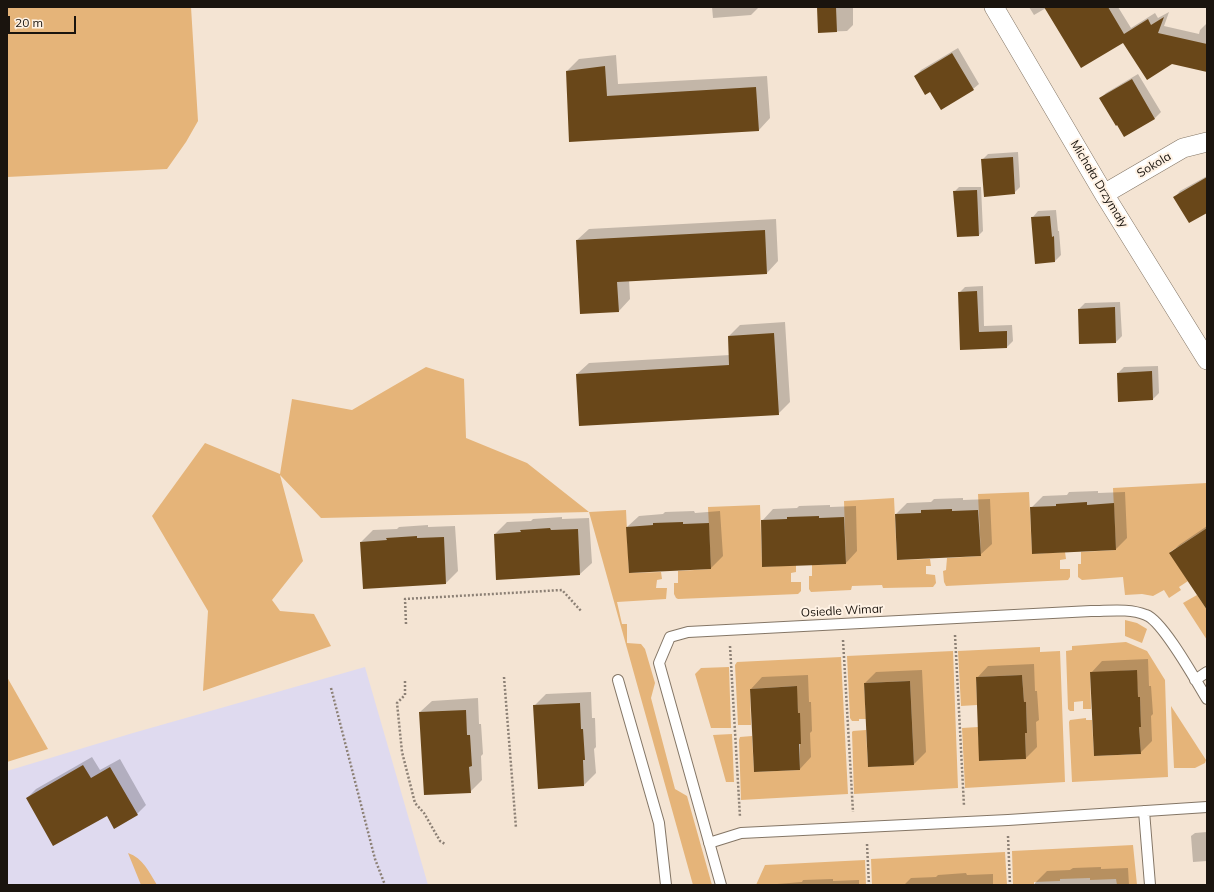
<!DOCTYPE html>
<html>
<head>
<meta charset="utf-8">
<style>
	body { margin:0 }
	#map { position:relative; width:1214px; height:892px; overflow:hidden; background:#f4e4d3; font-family:Mulish,sans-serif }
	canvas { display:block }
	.frame { position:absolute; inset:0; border:8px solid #1a140e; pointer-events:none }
	.scale { position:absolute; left:8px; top:16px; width:68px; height:18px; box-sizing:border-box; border:2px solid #1a140e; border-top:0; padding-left:5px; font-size:12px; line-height:14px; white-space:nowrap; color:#1a140e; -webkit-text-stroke:3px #fff2e4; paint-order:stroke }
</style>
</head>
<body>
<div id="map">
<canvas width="1214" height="892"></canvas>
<div class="frame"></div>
<div class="scale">20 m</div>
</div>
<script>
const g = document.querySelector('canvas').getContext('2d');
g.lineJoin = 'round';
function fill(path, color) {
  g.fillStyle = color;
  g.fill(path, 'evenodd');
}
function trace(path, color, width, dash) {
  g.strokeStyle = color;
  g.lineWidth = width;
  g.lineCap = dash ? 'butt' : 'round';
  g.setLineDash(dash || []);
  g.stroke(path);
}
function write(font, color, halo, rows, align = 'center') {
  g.font = font + ' Mulish,sans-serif';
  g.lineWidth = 4;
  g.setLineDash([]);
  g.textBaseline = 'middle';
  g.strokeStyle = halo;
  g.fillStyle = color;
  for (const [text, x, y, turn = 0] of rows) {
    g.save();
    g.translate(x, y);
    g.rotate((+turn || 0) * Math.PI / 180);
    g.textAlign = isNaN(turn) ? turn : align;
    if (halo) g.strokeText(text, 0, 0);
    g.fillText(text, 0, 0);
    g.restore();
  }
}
fill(new Path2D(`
	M 365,667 L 428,885 L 7,885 L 7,771 L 133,733 Z`), '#dfdaef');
fill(new Path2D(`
	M 7,7 L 191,7 L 198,121 L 186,142 L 167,169 L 7,177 Z
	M 426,367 L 464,379 L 466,438 L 527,463 L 589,512 L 626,510 L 629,573 L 661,572 L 662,579 L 657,580 L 656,588 L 667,588 L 666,599 L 617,602 L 622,624 L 627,624 L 627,643 L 641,644 L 645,649 L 655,683 L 651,698 L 675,789 L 687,796 L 712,885 L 693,885 L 589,512 L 321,518 L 280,475 L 303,561 L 272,600 L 280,611 L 314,614 L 331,646 L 203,691 L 208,611 L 152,516 L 205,443 L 280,474 L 292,399 L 352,410 Z
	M 1207,483 L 1207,528 L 1170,552 L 1188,581 L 1179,587 L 1181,590 L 1169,598 L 1164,590 L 1153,596 L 1142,594 L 1125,595 L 1123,577 L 1082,580 L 1078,577 L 1078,564 L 1081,564 L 1081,552 L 1116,550 L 1113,488 Z
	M 1029,492 L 1032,554 L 1065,552 L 1066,559 L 1060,560 L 1060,569 L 1070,569 L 1070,577 L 1068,580 L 946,586 L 944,582 L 943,571 L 946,570 L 947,558 L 981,556 L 978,494 Z
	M 894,498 L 897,560 L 930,559 L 931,566 L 926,566 L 926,574 L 935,575 L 936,583 L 933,587 L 883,588 L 882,585 L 852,586 L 851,590 L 811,592 L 809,589 L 809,576 L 812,576 L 812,565 L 846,564 L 844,501 Z
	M 760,505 L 762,567 L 796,565 L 796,572 L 791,573 L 791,582 L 801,582 L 801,591 L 798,594 L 678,599 L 676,598 L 674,594 L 674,583 L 678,583 L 678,571 L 711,569 L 708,507 Z
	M 1197,595 L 1207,610 L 1207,640 L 1183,603 Z
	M 1125,620 L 1137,623 L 1147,629 L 1142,643 L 1125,636 Z
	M 1126,642 L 1147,651 L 1165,680 L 1168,777 L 1072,782 L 1069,722 L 1070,720 L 1086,718 L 1086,720 L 1092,720 L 1094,756 L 1141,754 L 1139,727 L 1141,727 L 1140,697 L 1138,697 L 1136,670 L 1090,673 L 1091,709 L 1083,709 L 1083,701 L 1074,702 L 1074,711 L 1070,711 L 1068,709 L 1066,651 L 1072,650 L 1072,646 Z
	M 1040,647 L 1040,652 L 1060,651 L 1065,782 L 965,788 L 962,728 L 978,727 L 980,761 L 1026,759 L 1025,733 L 1027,732 L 1026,702 L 1024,702 L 1022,675 L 976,677 L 977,705 L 961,706 L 958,651 Z
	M 953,651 L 958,788 L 854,794 L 852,732 L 853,731 L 866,730 L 868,767 L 914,764 L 910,681 L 864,683 L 866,719 L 859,719 L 859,721 L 852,721 L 850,718 L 847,656 Z
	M 841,657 L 848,794 L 741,800 L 739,740 L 740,737 L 752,736 L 754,772 L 800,770 L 800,713 L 798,713 L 796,686 L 750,689 L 751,725 L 738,725 L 735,665 L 737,662 Z
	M 729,667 L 731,728 L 711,728 L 695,674 L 701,668 Z
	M 7,677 L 48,749 L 7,762 Z
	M 1171,706 L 1206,760 L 1205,763 L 1195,768 L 1174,768 Z
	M 732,734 L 734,782 L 726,782 L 713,735 Z
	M 1133,845 L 1137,885 L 1117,885 L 1116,879 L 1090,880 L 1090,878 L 1060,879 L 1060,881 L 1034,882 L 1034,885 L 1013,885 L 1012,851 Z
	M 1005,852 L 1007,885 L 872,885 L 871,859 Z
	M 128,853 C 143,858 149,872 157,885 L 141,885 Z
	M 865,860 L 866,885 L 756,885 L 765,865 Z`), '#e5b479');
fill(new Path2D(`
	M 712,7 L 759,7 L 751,15 L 713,18 Z
	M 818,7 L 853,7 L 853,25 L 847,31 L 819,32 Z
	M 1029,7 L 1118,7 L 1131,28 L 1155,13 L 1158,18 L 1169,12 L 1164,26 L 1199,34 L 1200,30 L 1207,23 L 1207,71 L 1123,41 L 1046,8 L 1034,15 Z
	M 958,48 L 979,84 L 973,89 L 930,90 L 915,76 L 921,70 Z
	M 616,55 L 618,84 L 767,76 L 770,118 L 759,130 L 570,141 L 567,71 L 579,59 Z
	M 1138,74 L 1161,112 L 1155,118 L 1125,136 L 1118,124 L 1101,98 L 1106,93 Z
	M 1018,152 L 1020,187 L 1014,193 L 982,160 L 988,154 Z
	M 1207,176 L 1207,212 L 1175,197 L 1180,191 Z
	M 959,187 L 981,187 L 983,231 L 979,235 L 954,192 Z
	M 1056,210 L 1058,231 L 1059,231 L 1061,255 L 1055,261 L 1033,217 L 1038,211 Z
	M 776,219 L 778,261 L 767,273 L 629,280 L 630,299 L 619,311 L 577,240 L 589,229 Z
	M 983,286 L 984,326 L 1012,325 L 1013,341 L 1007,347 L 961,349 L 959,293 L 965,287 Z
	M 1120,302 L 1122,336 L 1116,342 L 1079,309 L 1085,303 Z
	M 785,322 L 790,402 L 778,414 L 577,374 L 589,363 L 730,355 L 729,336 L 740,325 Z
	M 1158,366 L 1159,393 L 1153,399 L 1118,373 L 1124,367 Z
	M 1098,491 L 1098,493 L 1125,492 L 1127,538 L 1116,549 L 1031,508 L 1043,496 L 1067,495 L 1069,492 Z
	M 963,498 L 963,500 L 990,499 L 992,544 L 980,555 L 896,514 L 907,503 L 931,502 L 934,499 Z
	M 830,505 L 830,507 L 856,506 L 857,551 L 846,563 L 762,521 L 773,509 L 797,508 L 799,506 Z
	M 694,511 L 695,513 L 720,511 L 723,556 L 711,568 L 630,572 L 627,527 L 639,516 L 663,514 L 665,512 Z
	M 562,517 L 562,519 L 589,518 L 592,563 L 580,574 L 497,579 L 495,534 L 507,522 L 531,521 L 533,519 Z
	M 428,525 L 428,527 L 455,526 L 458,571 L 446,583 L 361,542 L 373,530 L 397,529 L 399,527 Z
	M 1207,526 L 1207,608 L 1171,553 L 1179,545 Z
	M 1148,659 L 1149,686 L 1151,686 L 1153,714 L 1151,716 L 1152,741 L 1140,753 L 1091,673 L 1102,661 Z
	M 1034,664 L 1035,691 L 1037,691 L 1039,720 L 1036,722 L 1037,747 L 1026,758 L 977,678 L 988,666 Z
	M 922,670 L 926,752 L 914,764 L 869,766 L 865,683 L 876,672 Z
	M 808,675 L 809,702 L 811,702 L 812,731 L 810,733 L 811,757 L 800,769 L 751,689 L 762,677 Z
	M 591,692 L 592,718 L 595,718 L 596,747 L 594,749 L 596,773 L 584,785 L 539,788 L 534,706 L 546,694 Z
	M 478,698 L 479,724 L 481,724 L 483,754 L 481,756 L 482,780 L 470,792 L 420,712 L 432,701 Z
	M 92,757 L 100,770 L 120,759 L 146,805 L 137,814 L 107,814 L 27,798 L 36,789 Z
	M 1207,832 L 1207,861 L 1193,862 L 1191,836 L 1195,833 Z
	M 1101,867 L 1101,869 L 1128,868 L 1129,885 L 1035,885 L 1035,883 L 1047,871 L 1070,870 L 1073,868 Z
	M 966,873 L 967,875 L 993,874 L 993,885 L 904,885 L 911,878 L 936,877 L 938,875 Z
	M 833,879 L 833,881 L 859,880 L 859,885 L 776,885 L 777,884 L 802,882 L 803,880 Z`), '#0003');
fill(new Path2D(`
	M 817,7 L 836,7 L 837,32 L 818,33 Z
	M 1044,7 L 1108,7 L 1124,34 L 1148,19 L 1151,25 L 1164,17 L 1158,33 L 1207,44 L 1207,72 L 1172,64 L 1147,80 L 1123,43 L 1081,68 Z
	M 952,53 L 974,90 L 941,110 L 930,92 L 925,95 L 914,76 Z
	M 605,66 L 607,96 L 756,87 L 759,131 L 569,142 L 566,71 Z
	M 1132,79 L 1155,119 L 1124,137 L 1117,125 L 1116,126 L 1099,98 Z
	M 1013,157 L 1015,194 L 984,197 L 981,159 Z
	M 1207,177 L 1207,213 L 1189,223 L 1173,197 Z
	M 977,190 L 979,236 L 957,237 L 953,191 Z
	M 1050,216 L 1052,237 L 1054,236 L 1055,262 L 1035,264 L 1031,217 Z
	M 765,230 L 767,274 L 617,282 L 619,312 L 580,314 L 576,240 Z
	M 977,291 L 979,332 L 1007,331 L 1007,348 L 960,350 L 958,292 Z
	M 1115,307 L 1116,343 L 1079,344 L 1078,309 Z
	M 774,333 L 779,415 L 579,426 L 576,374 L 729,365 L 728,336 Z
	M 1152,371 L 1153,400 L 1118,402 L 1117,373 Z
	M 1087,502 L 1087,505 L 1114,503 L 1116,550 L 1032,554 L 1030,507 L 1056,506 L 1056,504 Z
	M 952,509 L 952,511 L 978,510 L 981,556 L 897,560 L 895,514 L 921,513 L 921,510 Z
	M 819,516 L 819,518 L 844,517 L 846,564 L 762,567 L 761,520 L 787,519 L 787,517 Z
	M 683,522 L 683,524 L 709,523 L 711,569 L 629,573 L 626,527 L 653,525 L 653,523 Z
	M 550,528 L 551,530 L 578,529 L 580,575 L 496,580 L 494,534 L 521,532 L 520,530 Z
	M 1207,528 L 1207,610 L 1169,553 Z
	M 417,536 L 417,538 L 444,537 L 446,584 L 363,589 L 360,542 L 387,540 L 386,538 Z
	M 1137,670 L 1138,697 L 1140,697 L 1141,727 L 1139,727 L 1141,754 L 1094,756 L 1090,672 Z
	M 1022,675 L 1024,702 L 1026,702 L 1027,733 L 1025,733 L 1026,759 L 979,761 L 976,677 Z
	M 910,681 L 914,765 L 868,767 L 864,683 Z
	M 797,686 L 798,713 L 800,713 L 801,744 L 799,744 L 800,770 L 754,772 L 750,689 Z
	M 580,703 L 581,729 L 583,729 L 585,760 L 583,760 L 584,786 L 538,789 L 533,705 Z
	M 466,710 L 467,735 L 470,735 L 472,766 L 469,767 L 471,793 L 424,795 L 419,712 Z
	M 83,765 L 91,778 L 110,767 L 138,815 L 114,829 L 107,816 L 53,846 L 26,798 Z`), '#694719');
const lane = new Path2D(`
	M 618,680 L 659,823 L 666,885
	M 1195,680 L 1207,672
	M 1144,811 L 1150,885
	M 709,843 L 741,833 L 1008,820 L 1207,807
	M 721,885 L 659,663 L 670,637 L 688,632 L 1091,611 C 1109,611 1129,608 1146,615 C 1163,621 1196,681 1207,699`);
const street = new Path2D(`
	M 994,7 L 1104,194 L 1207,360
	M 1104,194 L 1183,148 L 1207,142`);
trace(lane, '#847666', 12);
trace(street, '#847666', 20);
trace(new Path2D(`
	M 406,624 L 405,599 L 562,590 L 582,612
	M 955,635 L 964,806
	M 843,640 L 853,812
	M 730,646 L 740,817
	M 504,677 L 516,828
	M 405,681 L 405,695 L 397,703 L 402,752 L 415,803 L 424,813 L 440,841 L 445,844
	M 331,688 L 375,859 L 385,885
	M 1008,836 L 1010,885
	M 867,844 L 869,885`), '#8c8075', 2.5, [2, 2]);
trace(lane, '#fff', 10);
trace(street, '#fff', 19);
write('12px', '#1a140e', '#fff2e4', [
	["Sokola",1154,165,-31],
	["Michała Drzymały",1099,184,59],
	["Osiedle Wimar",842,611,-3]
]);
</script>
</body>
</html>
